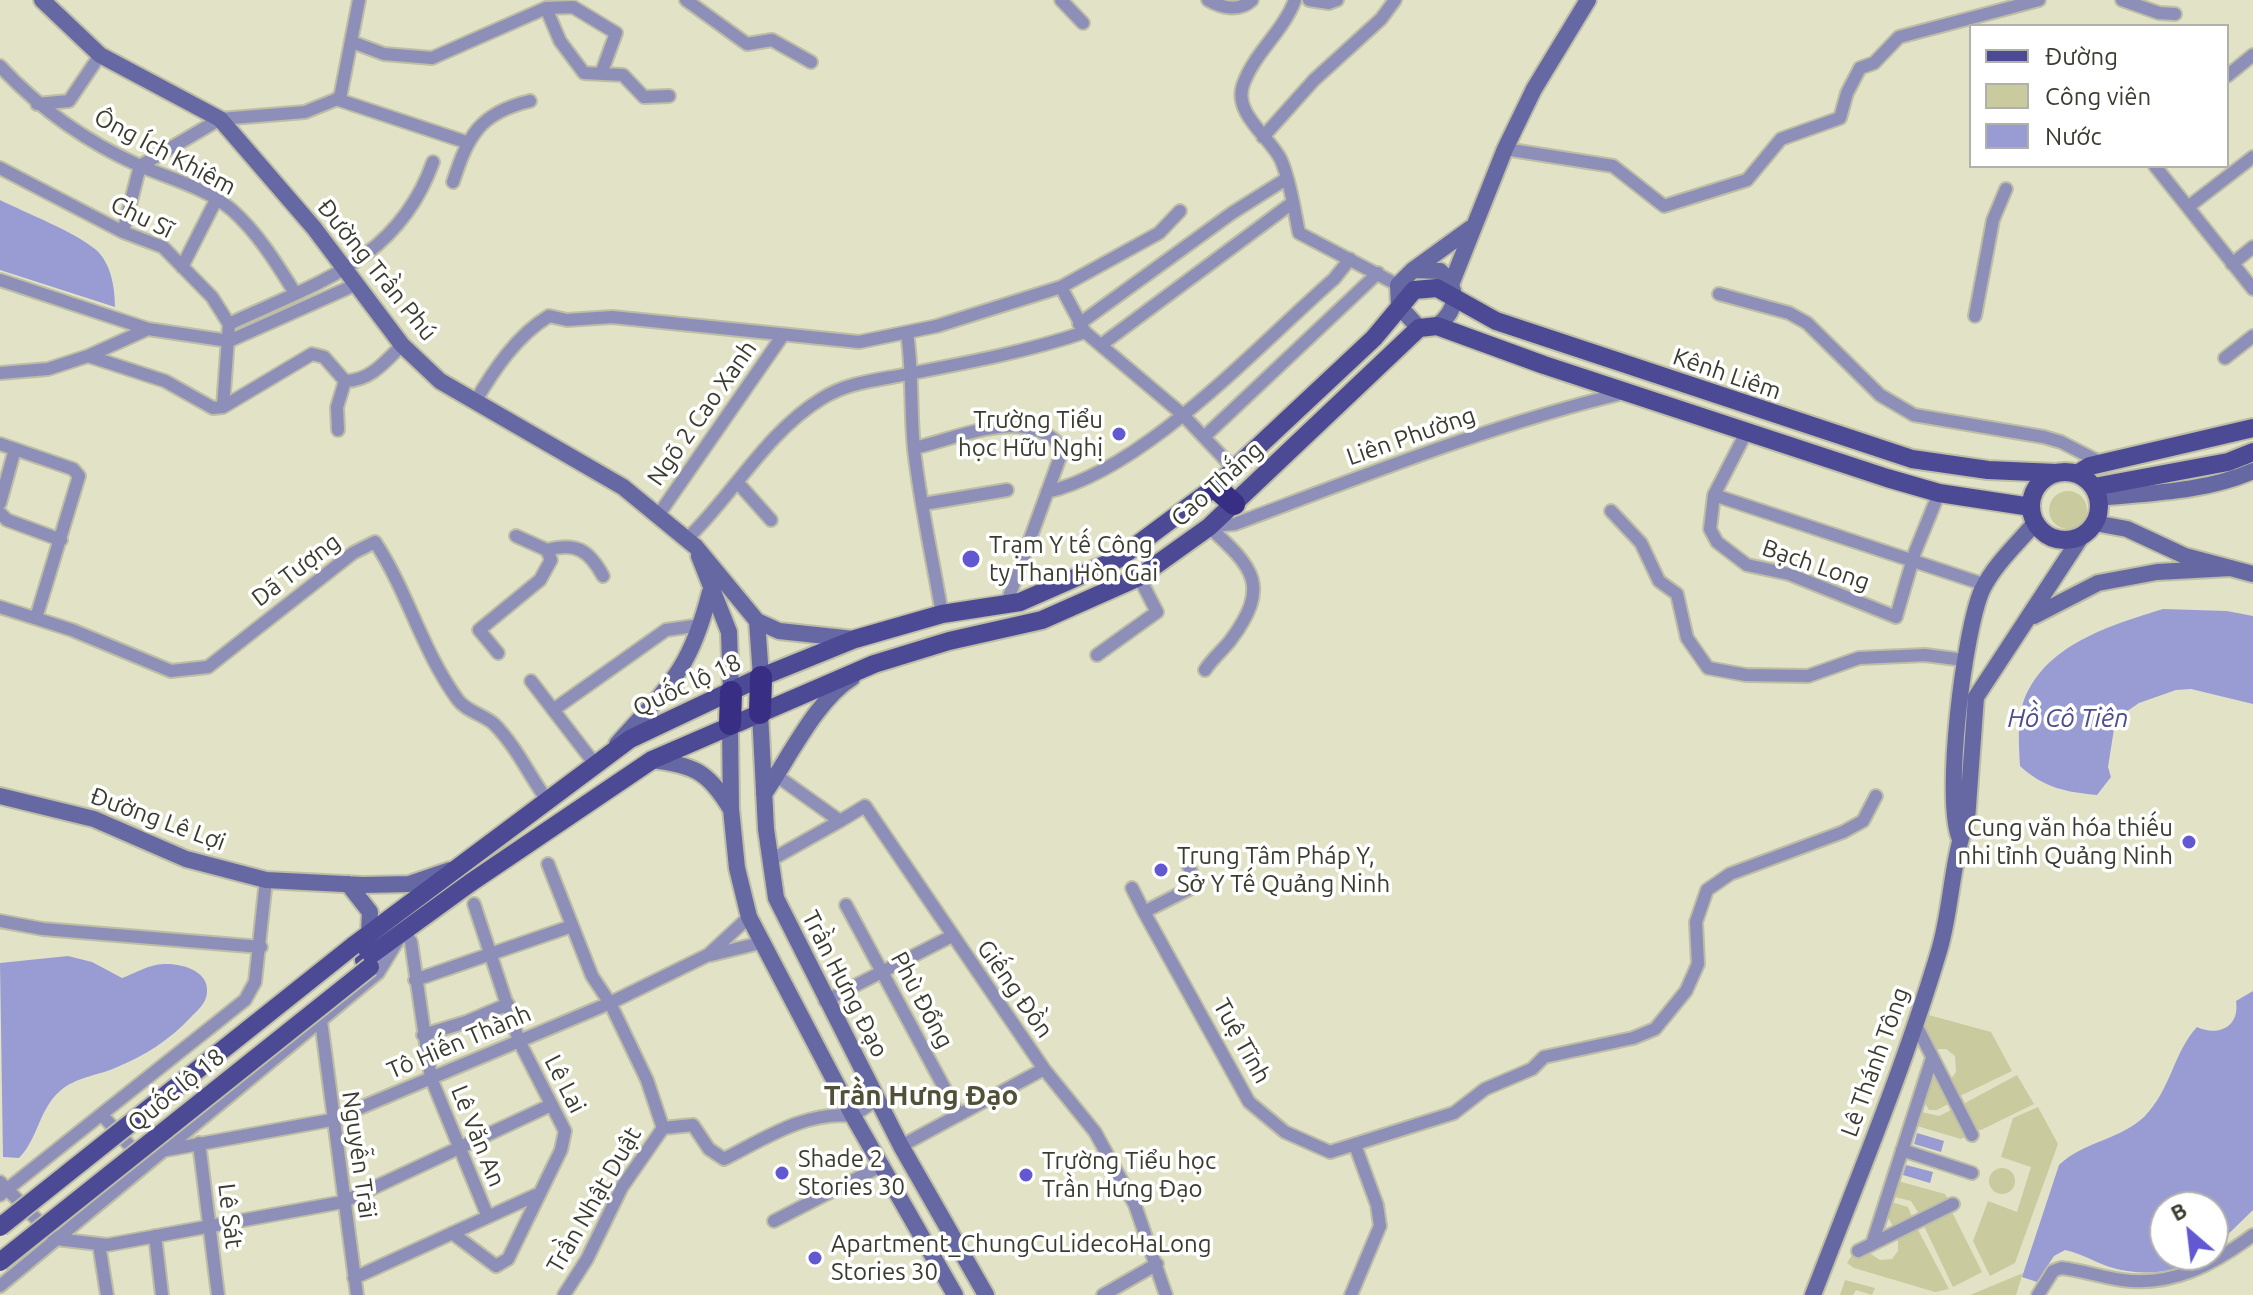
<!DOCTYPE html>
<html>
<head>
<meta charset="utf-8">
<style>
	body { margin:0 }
	#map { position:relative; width:2253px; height:1295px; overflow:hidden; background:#e2e3c6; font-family:Ubuntu,sans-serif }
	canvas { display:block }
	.legend { position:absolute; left:1969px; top:24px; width:260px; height:144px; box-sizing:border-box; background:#fff; border:2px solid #b1b1ac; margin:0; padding:10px 14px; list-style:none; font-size:24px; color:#3b3c30 }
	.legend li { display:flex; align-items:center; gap:16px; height:40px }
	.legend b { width:40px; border:2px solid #b1b1ac }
	.north { position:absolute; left:2149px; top:1191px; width:80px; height:80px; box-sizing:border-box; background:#fff; border:2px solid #b1b1ac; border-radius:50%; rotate:332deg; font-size:22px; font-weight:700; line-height:32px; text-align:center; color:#3b3c30 }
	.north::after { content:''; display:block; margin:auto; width:28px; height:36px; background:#6259d2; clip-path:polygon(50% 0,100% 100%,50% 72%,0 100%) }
</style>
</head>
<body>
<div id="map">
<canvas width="2253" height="1295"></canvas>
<ul class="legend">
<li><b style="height:10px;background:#4c4a94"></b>Đường</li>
<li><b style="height:22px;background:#caca9f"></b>Công viên</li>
<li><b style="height:22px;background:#999cd2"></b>Nước</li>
</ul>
<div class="north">B</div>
</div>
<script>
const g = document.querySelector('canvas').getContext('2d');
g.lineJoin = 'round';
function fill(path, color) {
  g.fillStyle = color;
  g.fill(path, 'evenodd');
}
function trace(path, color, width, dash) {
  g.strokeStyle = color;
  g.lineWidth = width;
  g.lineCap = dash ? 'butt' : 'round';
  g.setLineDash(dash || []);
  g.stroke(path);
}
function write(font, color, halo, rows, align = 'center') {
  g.font = font + ' Ubuntu,sans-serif';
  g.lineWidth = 7;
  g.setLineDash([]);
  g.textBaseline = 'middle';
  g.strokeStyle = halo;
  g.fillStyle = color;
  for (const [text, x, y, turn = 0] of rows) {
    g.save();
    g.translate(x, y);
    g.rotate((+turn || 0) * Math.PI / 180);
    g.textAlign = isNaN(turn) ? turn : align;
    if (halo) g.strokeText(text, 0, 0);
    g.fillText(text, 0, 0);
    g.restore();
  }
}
fill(new Path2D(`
	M2049 510a19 19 0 1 1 38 0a19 19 0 1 1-38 0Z
	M 1925,1014 L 1991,1032 L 2012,1071 L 1958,1097 L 1950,1080 L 1956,1072 L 1955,1056 L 1946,1049 L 1932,1049 C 1925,1040 1920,1025 1925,1014 Z
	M 2017,1075 L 2034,1104 L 1981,1130 L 1975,1129 L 1965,1103 Z
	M 1938,1078 L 1950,1103 L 1937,1110 L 1929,1110 L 1924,1102 L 1933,1079 Z
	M 2038,1107 L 2058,1144 L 2015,1263 L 1990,1276 L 1973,1241 L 1988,1201 L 2017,1212 L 2031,1167 L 2001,1157 L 2013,1118 Z
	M 1953,1109 L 1968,1135 L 1961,1139 L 1917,1126 L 1922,1112 L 1939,1116 Z
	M1989 1181a13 13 0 1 1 26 0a13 13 0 1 1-26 0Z
	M 1898,1181 L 1945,1194 L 1948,1199 L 1919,1214 L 1911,1201 L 1895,1197 Z
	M 1892,1202 L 1908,1207 L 1913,1219 L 1894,1228 L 1887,1216 Z
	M 1951,1210 L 1982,1272 L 1953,1287 L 1924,1226 Z
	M 1917,1228 L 1949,1289 L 1935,1292 L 1854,1268 L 1847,1263 L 1852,1255 L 1868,1252 L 1880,1260 L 1892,1259 L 1898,1251 L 1898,1237 Z
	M 2023,1273 L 2016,1295 L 1970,1295 Z
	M 1845,1280 L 1875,1288 L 1872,1295 L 1856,1290 L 1853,1295 L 1840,1295 Z`), '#caca9f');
fill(new Path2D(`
	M 0,200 C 28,214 71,230 95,249 C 111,262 115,288 115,307 L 0,270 Z
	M 2163,609 L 2227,611 L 2253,616 L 2253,704 L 2191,689 L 2176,690 L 2139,703 L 2123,714 L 2114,729 L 2108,767 L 2111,777 L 2097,795 C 2066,792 2044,788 2020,766 C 2019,747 2017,721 2023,703 C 2043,645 2111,625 2163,609 Z
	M 68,956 L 92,962 L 122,978 C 133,974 145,967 156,965 C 174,961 210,968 207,993 C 206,1003 198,1010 191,1017 C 170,1040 144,1056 115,1068 C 96,1076 76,1077 60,1091 C 39,1109 38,1139 19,1158 L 3,1157 L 0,963 Z
	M 2253,991 L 2253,1210 L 2213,1249 L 2213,1207 L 2165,1207 L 2165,1255 L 2205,1255 C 2180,1274 2142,1276 2113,1268 C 2096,1263 2081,1253 2065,1250 L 2054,1256 L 2037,1282 L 2022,1277 L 2059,1165 C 2083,1142 2119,1140 2144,1117 C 2171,1090 2174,1051 2197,1027 C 2218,1037 2240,1027 2236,1001 Z
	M 1917,1133 L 1944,1141 L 1941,1152 L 1914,1144 Z
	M 1906,1165 L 1933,1172 L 1930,1183 L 1903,1175 Z`), '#999cd2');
const street = new Path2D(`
	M 686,0 L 747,44 L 772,40 L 811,62
	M 1061,0 L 1083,23
	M 1208,0 C 1222,8 1239,12 1252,0
	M 1295,0 C 1283,32 1254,53 1243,85 C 1233,114 1271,138 1281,160 C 1291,183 1294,210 1299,233 L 1398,285
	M 1309,0 L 1329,3 L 1337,0
	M 2122,0 L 2159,13 L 2175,14
	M 546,8 L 560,41 L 584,73 L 623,75 L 644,97 L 669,96
	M 352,42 L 384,54 L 432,58 L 546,8 L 573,7 L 616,33 L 601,74
	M 0,66 C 39,108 85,141 138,165 C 170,179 205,187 232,210 C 258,233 277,264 295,293
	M 2227,76 L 2253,55
	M 336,99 L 466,142
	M 37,104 L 69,101 L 100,55
	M 1263,137 L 1314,80 L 1381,19 L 1395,0
	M 1505,149 L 1613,166 L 1664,206 L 1747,180 L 1781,139 L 1840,118 L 1847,93 L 1860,68 L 1874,63 L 1899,37 L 2039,0
	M 2155,166 L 2253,289
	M 0,168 L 123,232 L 163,247 L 212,297 L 229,324 L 223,407
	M 453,182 C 468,136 479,113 530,101
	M 2188,207 L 2253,157
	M 123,232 L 140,166 L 220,119 L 305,112 L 340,98 L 359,0
	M 2232,264 L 2253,247
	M 182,267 L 216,200
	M 0,280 L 148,329
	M 1061,287 L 1085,332 L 1182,414 L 1234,469
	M 1719,294 L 1789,313 L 1807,323 L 1880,395 L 1914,415 L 2044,437 L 2061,442 L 2102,463
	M 1975,316 L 1993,220 L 2006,189
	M 229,324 C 316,283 398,261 433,162
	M 1079,324 L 1232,213 L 1286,179
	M 907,333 C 913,372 910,410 914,449 C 920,504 933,560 942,614
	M 1101,345 L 1292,203
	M 88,356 L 165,381 L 213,408 L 223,407 L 312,354 L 324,357 L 345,381 C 370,381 385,362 402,345
	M 2225,358 L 2253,336
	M 0,373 L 48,369 L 88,356 L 148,329 L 229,341 L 357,284
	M 475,402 C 493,371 517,335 549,316 L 567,320 L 612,317 L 859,342 L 937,326 L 1061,287 L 1159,233 L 1180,211
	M 338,430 L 337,407 L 345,381
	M 1747,431 L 1714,495 L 1710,529 L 1717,542 L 1747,565 L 1789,574 L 1896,617 L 1915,552 L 1939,493
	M 1204,437 L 1378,273
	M 0,444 L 73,469 L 79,476 L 36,618
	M 914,448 C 959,438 1029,404 1063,449 L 1006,605
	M 738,483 L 771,520
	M 1047,492 C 1146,469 1257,346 1334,279 L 1350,259
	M 1714,495 L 1986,585
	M 0,503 L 15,449
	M 923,504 L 1007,490
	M 1611,511 L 1641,543 L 1659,581 L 1677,594 L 1687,638 L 1708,668 L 1746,675 L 1808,676 L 1859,658 L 1925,655 L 1964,660
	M 0,513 L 7,520 L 61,540
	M 657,517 L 783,335
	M 1212,526 L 1235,524 C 1363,476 1490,425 1624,393
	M 687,539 C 733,495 766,433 821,399 C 849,381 881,380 913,373 C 971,362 1029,351 1085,332
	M 547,550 C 576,542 589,550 603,576
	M 0,607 L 72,630 L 171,671 L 208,667 L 353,553 L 375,542 C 408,592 422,651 458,700 C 466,711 484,715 494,724 C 516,746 529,775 547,800
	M 498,653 L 479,630 L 540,580 L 551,560 L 547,550 L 516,536
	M 1097,655 L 1157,612 L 1139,577
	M 1205,670 C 1212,659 1222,651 1230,641 C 1271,586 1254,568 1209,527
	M 531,681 L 594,763
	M 553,710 L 666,630 L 701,625
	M 777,776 L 840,821 L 865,806 L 1044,1069 L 1095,1132 L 1135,1205 L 1166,1295
	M 769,861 L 840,821
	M 548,864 L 592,976 L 610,1003 L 647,1080 L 663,1128 L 693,1125 L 709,1149 L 724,1159 C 764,1139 807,1110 853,1116 L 876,1100
	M 1188,865 L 1197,885 L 1144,912 L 1249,1102 L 1285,1132 L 1330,1152 L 1454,1113 L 1485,1089 L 1532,1069 L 1544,1057 L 1633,1038 L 1655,1029 L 1686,991 L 1698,964 L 1696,922 L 1707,890 L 1730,874 L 1843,832 L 1863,821 L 1876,796
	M 1132,888 L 1144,912
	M 846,905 L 959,1115
	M 0,921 L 43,929 L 261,947
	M 404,930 L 411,942 L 431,1078 L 488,1217
	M 711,955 L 760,943
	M 415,980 L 572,926
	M 825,1001 L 952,936
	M 321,1021 L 357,1295
	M 1915,1023 L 1972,1135
	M 423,1035 L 466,1022 L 508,1004
	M 102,1115 L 140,1157
	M 199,1143 L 218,1295
	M 901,1146 L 1044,1069
	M 1902,1150 L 1972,1173
	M 161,1151 L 331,1120 L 610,1003 L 708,955 L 749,917
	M 0,1182 L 56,1239 L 107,1245 L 343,1202 L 551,1105
	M 0,1195 L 245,1000 L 255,982 L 266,880
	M 774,1221 L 881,1166
	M 452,1233 L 496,1266 L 508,1259 L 561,1150 L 565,1131 L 519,1041 L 474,904
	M 155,1236 L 162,1295
	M 99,1244 L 107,1295
	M 1872,1244 L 1932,1058
	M 1858,1251 L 1953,1204
	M 354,1278 L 536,1195
	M 0,1286 L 378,973 L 400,937
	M 564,1295 L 587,1259 L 622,1187 L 663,1128
	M 1103,1295 L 1157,1264
	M 1351,1295 L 1380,1226 L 1377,1205 L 1355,1145
	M 2038,1295 L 2053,1271 L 2061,1268 C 2081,1270 2101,1277 2122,1280 C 2172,1287 2214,1264 2253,1235`);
const secondary = new Path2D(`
	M 42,0 L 100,55 L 220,119 L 314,228 L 402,345 L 440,381 L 623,487 L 696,547 L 757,621 L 761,677
	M 1414,270 L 1440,271 C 1459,289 1459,309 1437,326
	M 1452,282 L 1505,149 L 1534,89 L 1588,0
	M 1419,328 L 1399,306 L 1398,285 L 1413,270 L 1471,228
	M 2099,498 C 2150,493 2205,492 2253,471
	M 2095,523 L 2127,529 L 2185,556 L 2253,574
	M 699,556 L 729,632 L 731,692
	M 2034,616 L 2098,583 L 2157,572 L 2231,568
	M 757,621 L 779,631 L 854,639
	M 760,713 L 766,829 L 776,898 L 901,1146 L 986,1295
	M 730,724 L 731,809 L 737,868 L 749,917 L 853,1116 L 955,1295
	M 617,744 C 668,687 690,671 710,592
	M 652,760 C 693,765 708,771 730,808
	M 764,794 C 788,760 816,700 852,678
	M 0,796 L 94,819 L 186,859 L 266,880 L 363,885 L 409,884 L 450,870
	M 1960,839 C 1943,800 1964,631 1982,590 C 1994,565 2017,544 2035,523
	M 348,884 L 370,912 L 369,934
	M 1813,1295 C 1857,1181 1904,1068 1939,951 C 1952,908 1951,861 1967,820 L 1976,697 L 2081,537`);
const primary = new Path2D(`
	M2031 506a34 34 0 1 1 68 0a34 34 0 1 1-68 0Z
	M 2077,474 L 2090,466 L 2253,428
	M 2094,487 L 2228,462 L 2253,452
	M 353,946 L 630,739 L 761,677 L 855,639 L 942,614 L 1020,602 L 1118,559 L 1215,487 L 1374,338 L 1414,290 L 1437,288 L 1496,321 L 1912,459 L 1988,470 L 2056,473
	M 364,960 L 470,883 L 652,760 L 874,664 L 949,641 L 1042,620 L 1139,577 L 1209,527 L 1419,328 L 1437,326 L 1544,365 L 1887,478 L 1939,493 L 2031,507`);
const highway = new Path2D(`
	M 1215,487 L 1234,504
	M 760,713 L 761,677
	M 730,724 L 731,692`);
trace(street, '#bdbea5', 16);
trace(secondary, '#bdbea5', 20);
trace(primary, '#bdbea5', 22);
trace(highway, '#bdbea5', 26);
trace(street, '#8d8fb9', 12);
trace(secondary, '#6668a4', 16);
trace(primary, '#4c4a94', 18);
trace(highway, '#382f85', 22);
const primaryBridge = new Path2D(`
	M 0,1227 L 353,946
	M 0,1262 L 370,967`);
trace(primaryBridge, '#bdbea5', 22, []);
trace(primaryBridge, '#4c4a94', 18);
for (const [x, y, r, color] of [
	[1119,434,8,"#6259d2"],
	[971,559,10,"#6259d2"],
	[2189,842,8,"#6259d2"],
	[1161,870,8,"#6259d2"],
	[782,1173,8,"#6259d2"],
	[1026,1175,8,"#6259d2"],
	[815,1258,8,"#6259d2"]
]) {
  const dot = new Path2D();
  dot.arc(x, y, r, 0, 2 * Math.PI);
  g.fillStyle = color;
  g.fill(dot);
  trace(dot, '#fff', 3);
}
write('24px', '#3b3c30', '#fff', [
	["Ông Ích Khiêm",165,152,28],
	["Chu Sĩ",142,217,26],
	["Đường Trần Phú",377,270,51],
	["Kênh Liêm",1727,374,19],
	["Ngõ 2 Cao Xanh",702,413,-55],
	["Liên Phường",1411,436,-19],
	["Cao Thắng",1217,484,-42],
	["Bạch Long",1816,565,19],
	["Dã Tượng",296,570,-37],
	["Quốc lộ 18",687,685,-25],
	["Đường Lê Lợi",158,819,20],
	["Trần Hưng Đạo",845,984,63],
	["Giếng Đồn",1015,989,55],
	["Phù Đổng",922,1000,62],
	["Tuệ Tĩnh",1242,1041,61],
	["Tô Hiến Thành",459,1042,-23],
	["Lê Thánh Tông",1875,1062,-70],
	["Lê Lai",565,1084,63],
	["Quốc lộ 18",176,1090,-39],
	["Lê Văn An",478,1136,68],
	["Nguyễn Trãi",359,1155,82],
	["Trần Nhật Duật",594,1200,-60],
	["Lê Sát",230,1216,83]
]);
write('24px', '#3b3c30', '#fff', [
	["Trường Tiểu",1103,420,"right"],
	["học Hữu Nghị",1103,448,"right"],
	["Trạm Y tế Công",989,545],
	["ty Than Hòn Gai",989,573],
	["Cung văn hóa thiếu",2173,828,"right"],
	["nhi tỉnh Quảng Ninh",2173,856,"right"],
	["Trung Tâm Pháp Y,",1177,856],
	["Sở Y Tế Quảng Ninh",1177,884],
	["Shade 2",798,1159],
	["Stories 30",798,1187],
	["Trường Tiểu học",1042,1161],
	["Trần Hưng Đạo",1042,1189],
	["Apartment_ChungCuLidecoHaLong",831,1244],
	["Stories 30",831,1272]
], 'left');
write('italic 26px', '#4e4d90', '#fff', [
	["Hồ Cô Tiên",2068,718]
]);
write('bold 28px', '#515138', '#fff', [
	["Trần Hưng Đạo",921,1096]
]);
</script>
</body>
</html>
